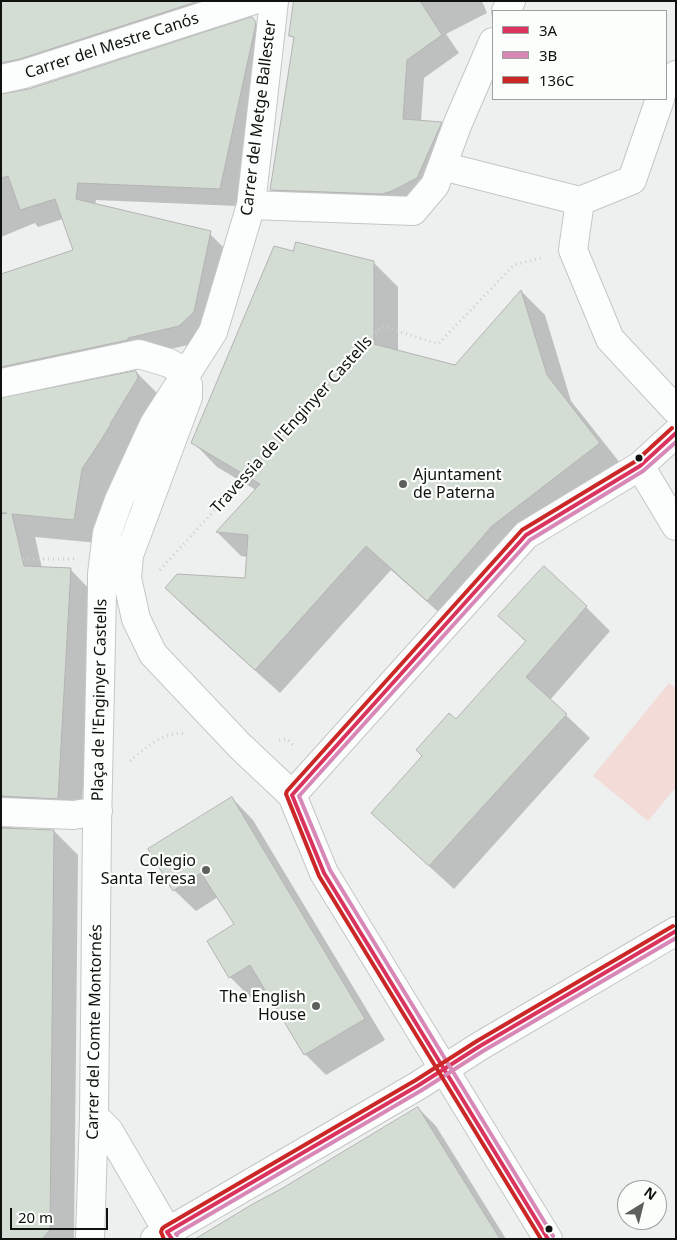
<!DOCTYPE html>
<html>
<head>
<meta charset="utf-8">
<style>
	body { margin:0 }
	#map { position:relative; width:677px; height:1240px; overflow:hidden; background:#eef0ef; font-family:"Noto Sans",sans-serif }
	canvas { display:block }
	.frame { position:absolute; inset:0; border:2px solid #101210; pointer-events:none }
	.legend { position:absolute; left:492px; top:10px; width:175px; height:90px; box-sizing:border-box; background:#fbfefb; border:1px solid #9da09d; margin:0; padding:6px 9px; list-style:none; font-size:15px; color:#101210 }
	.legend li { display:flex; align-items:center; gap:10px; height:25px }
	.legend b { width:25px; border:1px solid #9da09d }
	.north { position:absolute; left:617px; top:1180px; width:50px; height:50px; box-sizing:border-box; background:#fbfefb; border:1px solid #9da09d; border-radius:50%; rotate:36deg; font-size:14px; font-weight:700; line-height:20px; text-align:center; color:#101210 }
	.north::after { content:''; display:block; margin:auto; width:18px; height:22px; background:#5e605e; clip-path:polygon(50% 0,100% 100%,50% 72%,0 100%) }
	.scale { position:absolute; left:10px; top:1208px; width:98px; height:22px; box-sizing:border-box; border:2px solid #101210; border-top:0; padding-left:6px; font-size:15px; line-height:18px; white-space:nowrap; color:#101210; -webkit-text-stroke:4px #fbfefb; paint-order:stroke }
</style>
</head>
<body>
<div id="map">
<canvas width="677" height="1240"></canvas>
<div class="frame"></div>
<ul class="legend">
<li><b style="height:6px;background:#da335e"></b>3A</li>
<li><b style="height:6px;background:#d888b6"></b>3B</li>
<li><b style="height:6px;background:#cc2727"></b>136C</li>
</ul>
<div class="north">N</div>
<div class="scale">20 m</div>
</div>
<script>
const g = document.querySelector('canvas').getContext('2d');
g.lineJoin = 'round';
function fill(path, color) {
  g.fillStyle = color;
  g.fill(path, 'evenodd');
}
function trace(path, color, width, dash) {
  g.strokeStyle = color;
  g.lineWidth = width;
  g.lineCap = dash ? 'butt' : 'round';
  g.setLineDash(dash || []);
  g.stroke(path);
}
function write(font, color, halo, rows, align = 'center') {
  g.font = font + ' "Noto Sans",sans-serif';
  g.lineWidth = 4.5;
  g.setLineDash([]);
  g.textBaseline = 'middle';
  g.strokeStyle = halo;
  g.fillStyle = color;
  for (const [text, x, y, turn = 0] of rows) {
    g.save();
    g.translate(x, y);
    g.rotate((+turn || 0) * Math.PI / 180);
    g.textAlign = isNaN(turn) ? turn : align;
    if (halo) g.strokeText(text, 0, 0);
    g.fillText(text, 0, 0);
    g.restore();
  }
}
fill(new Path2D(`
	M 669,683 L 676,688 L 676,787 L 648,821 L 593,776 Z`), '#f3dbd8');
fill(new Path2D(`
	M 1,1 L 266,1 L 8,85 L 3,93 L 3,96 L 28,90 L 251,19 L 269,37 L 237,206 L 96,200 L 95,205 L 208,232 L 226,250 L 197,343 L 144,355 L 1,383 L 1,275 L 75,251 L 63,219 L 38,227 L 35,223 L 1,237 Z
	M 296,1 L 482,1 L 487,13 L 446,34 L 459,53 L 424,78 L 421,122 L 441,123 L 459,141 L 400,212 L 289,207 L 271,190 L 295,40 L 291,35 Z
	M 294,253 L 373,262 L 398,287 L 398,351 L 455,366 L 521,291 L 545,315 L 571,401 L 624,468 L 516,550 L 452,624 L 391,570 L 280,693 L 190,612 L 166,588 L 246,579 L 248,557 L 241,556 L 217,532 L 256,490 L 217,467 L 193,442 Z
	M 136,372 L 160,396 L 125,464 L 106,493 L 98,543 L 35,537 L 42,568 L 71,570 L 94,594 L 81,822 L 17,822 L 11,829 L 54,831 L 78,855 L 74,1239 L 1,1239 L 1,446 Z
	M 586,607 L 610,631 L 550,700 L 590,738 L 454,889 L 397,837 L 456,720 L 526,642 L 500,616 Z
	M 232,798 L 253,820 L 385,1040 L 326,1075 L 305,1054 L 266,989 L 251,998 L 230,977 L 235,925 L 218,897 L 196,911 L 174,890 Z
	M 418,1108 L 436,1126 L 506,1239 L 216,1239 Z`), '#0003');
const building = new Path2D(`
	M 1,1 L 199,1 L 20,59 L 1,63 Z
	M 294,1 L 420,1 L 442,35 L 407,60 L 403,119 L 442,122 L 417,178 L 392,191 L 382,194 L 270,190 L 294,37 L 289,36 Z
	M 252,17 L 256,22 L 255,28 L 220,189 L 78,183 L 76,199 L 211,231 L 194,312 L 179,326 L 128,338 L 128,340 L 1,367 L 1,274 L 73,250 L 55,199 L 20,210 L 8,176 L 1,178 L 1,94 L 29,89 Z
	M 296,242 L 374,261 L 374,344 L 455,365 L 521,290 L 547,375 L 600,443 L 492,526 L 427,601 L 366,546 L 255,670 L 165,588 L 177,574 L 245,578 L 248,535 L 216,532 L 260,484 L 191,443 L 274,246 L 293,251 Z
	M 136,371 L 138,378 L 110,424 L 111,424 L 101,440 L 82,469 L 74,520 L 12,514 L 24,566 L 71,568 L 58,799 L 1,796 L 1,514 L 7,513 L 1,513 L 1,398 Z
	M 544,566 L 587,606 L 526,677 L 567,714 L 429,866 L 371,813 L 422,756 L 416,750 L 449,713 L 456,719 L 526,641 L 498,616 Z
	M 232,797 L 365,1019 L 304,1055 L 250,965 L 229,978 L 207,941 L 234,924 L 201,873 L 173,891 L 148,849 Z
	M 1,828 L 54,830 L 50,1230 L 42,1239 L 1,1239 Z
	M 418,1107 L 500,1239 L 195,1239 L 251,1205 L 281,1189 Z`);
fill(building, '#d4ddd4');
trace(building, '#b2b3b2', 1);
const minor = new Path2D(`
	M 506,11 L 511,1
	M 1,79 L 24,74 L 251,1
	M 666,87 L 676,75
	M 442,166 L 580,201
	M 580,201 L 573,250 L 610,339 L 676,410
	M 580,201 L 632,180 L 660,99
	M 251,205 L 413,211 L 435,185 L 458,123 L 493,42
	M 1,383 L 139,354 L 169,363 L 187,373
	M 188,385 L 188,397 L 129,555 L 127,578 L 136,619 L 153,654 L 240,746 L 292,795 L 324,873 L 548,1239
	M 640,466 L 676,526
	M 292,795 L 526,535 L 640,466 L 676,433
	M 1,812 L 74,815 L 98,811
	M 94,1116 L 109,1131 L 172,1239
	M 90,1239 L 94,1116 L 97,826 L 102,591 L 102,574 L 107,533 L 119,500 L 154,424 L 213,332 L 251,205 L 274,1
	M 155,1239 L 419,1085 L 480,1046 L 676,931`);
trace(minor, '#c5c6c5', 30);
trace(new Path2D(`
	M 23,559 L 75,559
	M 160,570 L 382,326 L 438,344 L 514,265 L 544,257
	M 279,740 L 287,739 L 295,747
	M 130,761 C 143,749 166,730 185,734`), '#cdcdcd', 3, [1, 4]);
trace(minor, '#fcfdfd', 28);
trace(new Path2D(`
	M 172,1239 L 167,1232 L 419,1085 L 480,1046 L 676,931
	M 548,1239 L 324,873 L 292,795 L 526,535 L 640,466 L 676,433`), '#da335e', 4);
trace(new Path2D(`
	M 177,1235 L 176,1234 L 422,1090 L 483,1051 L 676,938
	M 553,1236 L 330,870 L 299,796 L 530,540 L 643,471 L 676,442`), '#d888b6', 4);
trace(new Path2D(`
	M 164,1239 L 161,1232 L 162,1229 L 164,1227 L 416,1080 L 477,1041 L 673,926
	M 541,1239 L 319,876 L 286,794 L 287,791 L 522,530 L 636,461 L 672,428`), '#cc2727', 4);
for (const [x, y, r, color] of [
	[639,458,4.5,"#101210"],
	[403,484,5,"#5e605e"],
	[206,870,5,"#5e605e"],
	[316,1006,5,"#5e605e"],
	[549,1229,4.5,"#101210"]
]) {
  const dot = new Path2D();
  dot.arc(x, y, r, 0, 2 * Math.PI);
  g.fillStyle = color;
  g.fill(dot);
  trace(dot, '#fbfefb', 2);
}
write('16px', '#101210', '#fbfefb', [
	["Carrer del Mestre Canós",112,46,-18],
	["Carrer del Metge Ballester",259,118,-83],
	["Travessia de l'Enginyer Castells",292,425,-48],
	["Plaça de l'Enginyer Castells",100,700,-89],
	["Carrer del Comte Montornés",95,1032,-89]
]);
write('16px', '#101210', '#fbfefb', [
	["Ajuntament",413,475,"left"],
	["de Paterna",413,493,"left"],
	["Colegio",196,861],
	["Santa Teresa",196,879],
	["The English",306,997],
	["House",306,1015]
], 'right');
</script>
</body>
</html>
